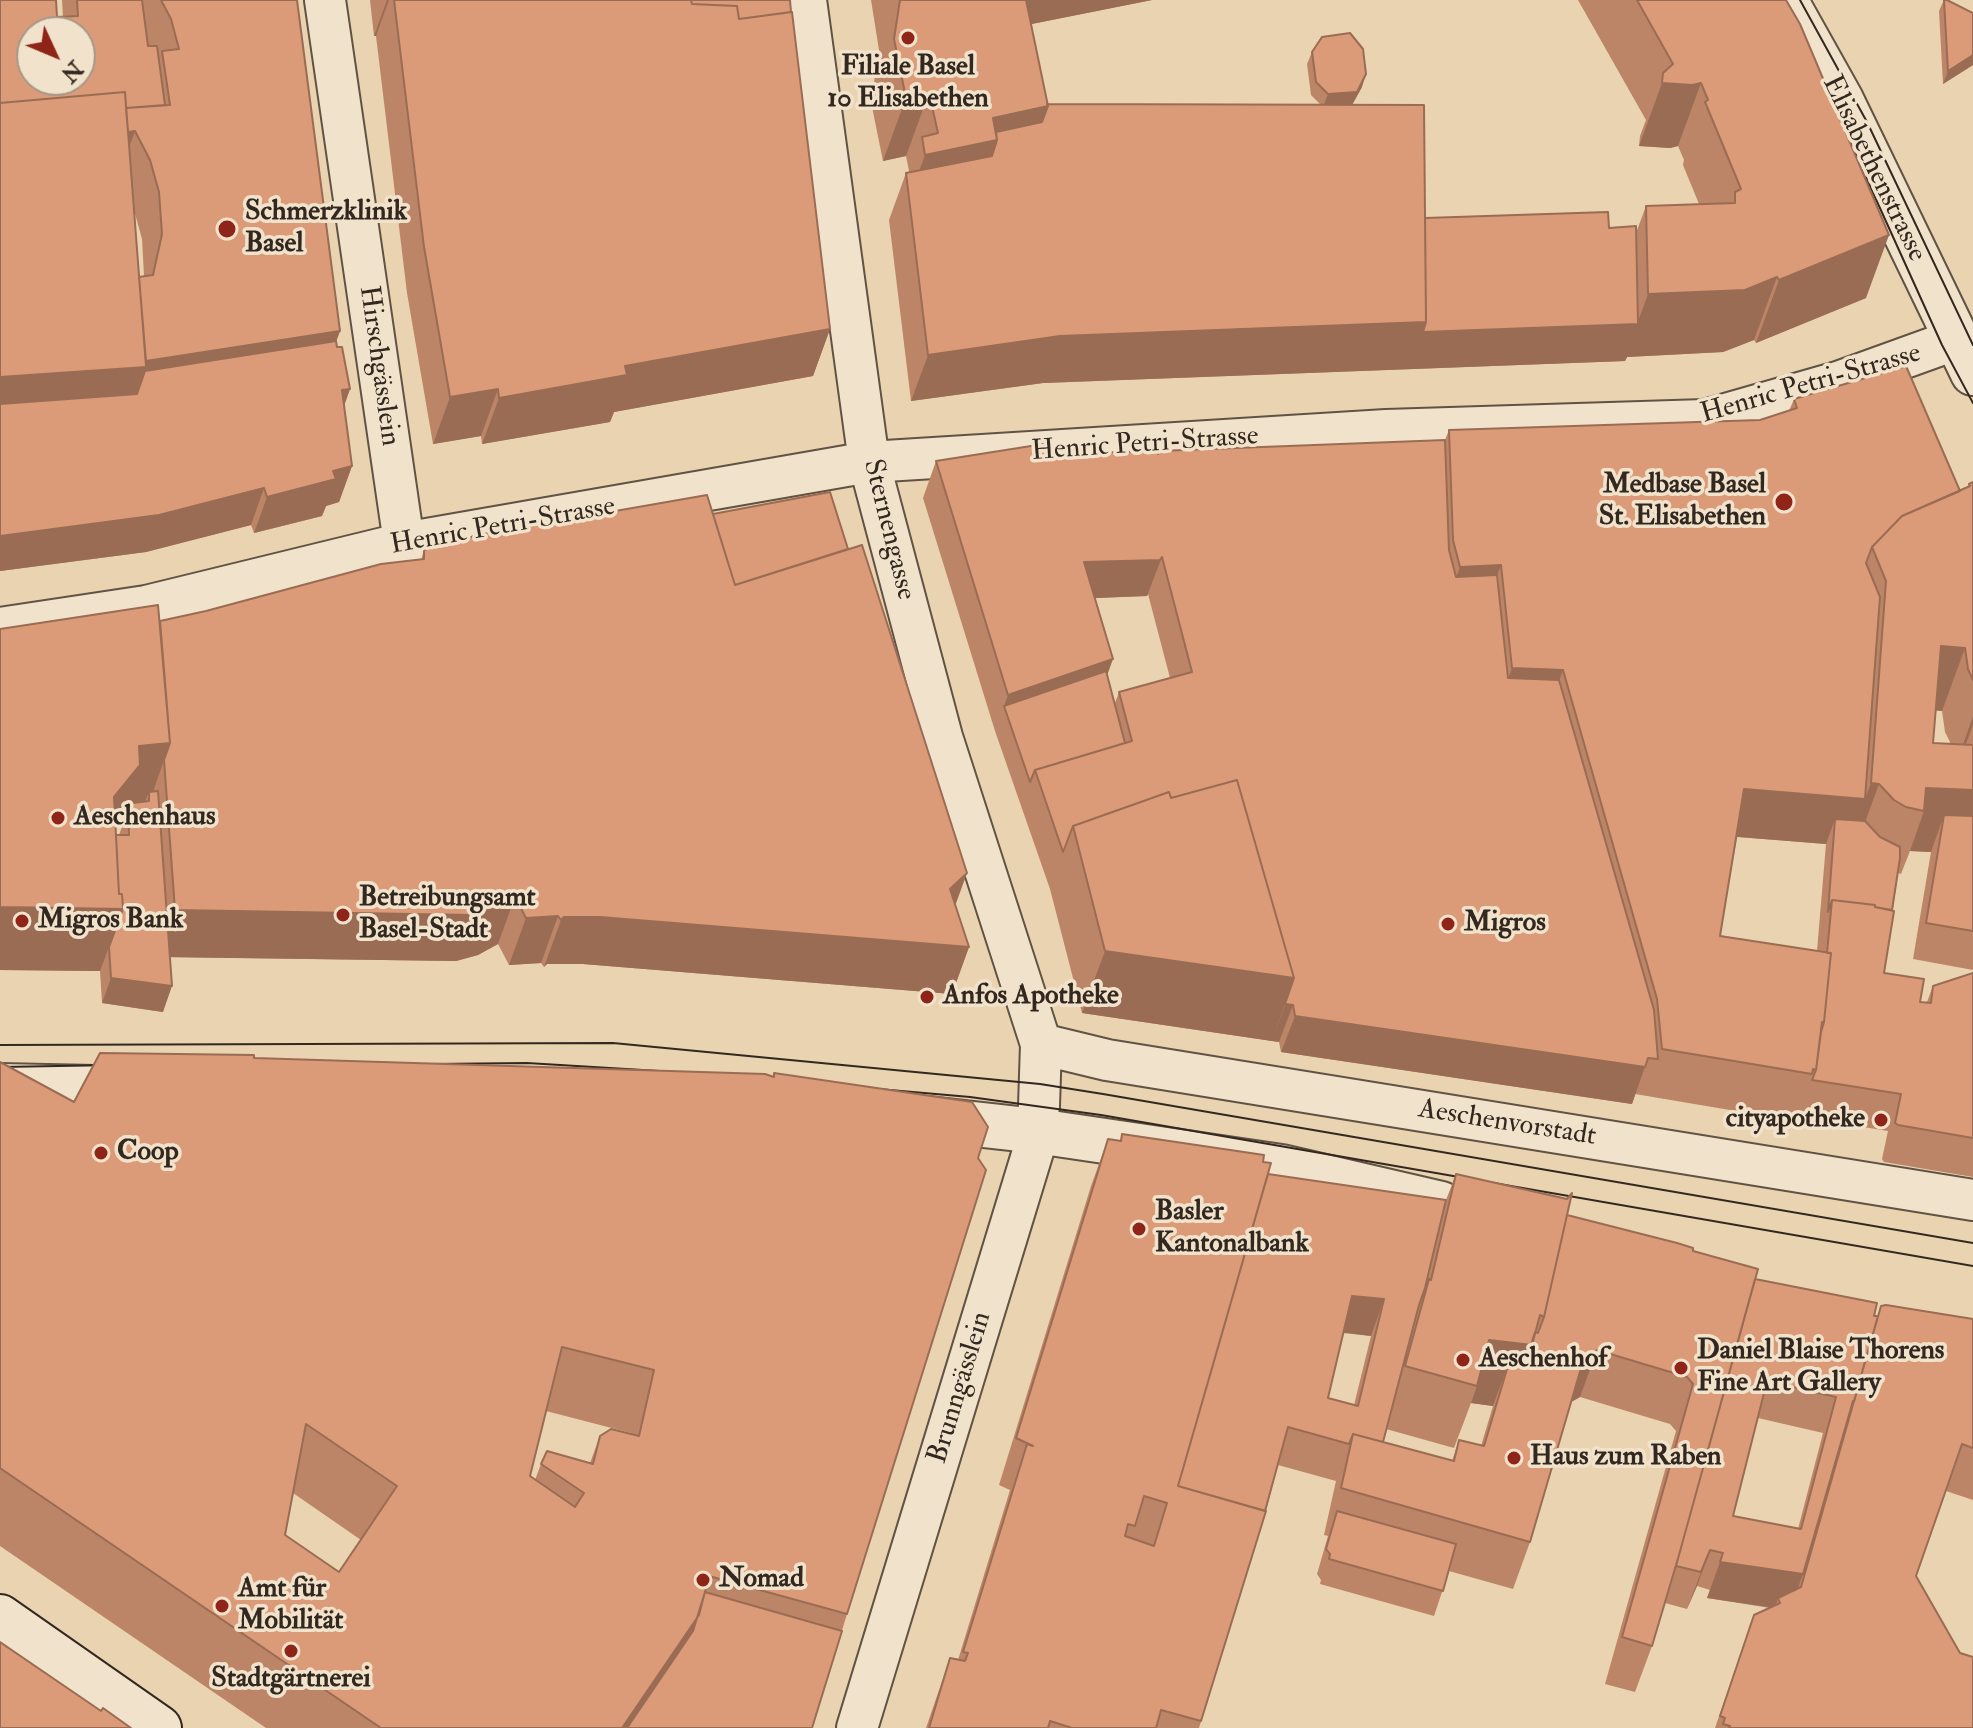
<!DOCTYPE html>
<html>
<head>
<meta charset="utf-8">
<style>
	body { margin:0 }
	#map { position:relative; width:1973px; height:1728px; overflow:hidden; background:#ead3b1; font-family:"IM FELL Double Pica",serif }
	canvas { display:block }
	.north { position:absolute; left:16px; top:16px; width:80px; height:80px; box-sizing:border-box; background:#f1e2cc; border:2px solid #a59887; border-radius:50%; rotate:134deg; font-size:22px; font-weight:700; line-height:32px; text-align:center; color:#33281f }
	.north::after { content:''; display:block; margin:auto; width:28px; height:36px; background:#8f2418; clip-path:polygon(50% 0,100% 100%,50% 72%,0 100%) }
</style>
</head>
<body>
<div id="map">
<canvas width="1973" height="1728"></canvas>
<div class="north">N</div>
</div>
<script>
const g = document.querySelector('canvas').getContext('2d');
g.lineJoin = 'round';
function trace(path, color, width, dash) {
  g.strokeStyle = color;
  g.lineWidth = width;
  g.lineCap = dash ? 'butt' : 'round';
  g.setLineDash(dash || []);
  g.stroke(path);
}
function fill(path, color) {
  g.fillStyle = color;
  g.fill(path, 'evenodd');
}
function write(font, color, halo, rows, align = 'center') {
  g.font = font + ' "IM FELL Double Pica",serif';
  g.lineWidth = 7;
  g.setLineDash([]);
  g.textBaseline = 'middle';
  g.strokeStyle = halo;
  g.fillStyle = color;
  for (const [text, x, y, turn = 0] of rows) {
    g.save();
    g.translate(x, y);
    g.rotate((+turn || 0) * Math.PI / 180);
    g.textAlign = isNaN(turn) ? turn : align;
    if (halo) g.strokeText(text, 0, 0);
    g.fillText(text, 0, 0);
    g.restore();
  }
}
const minor = new Path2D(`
	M 325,0 L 404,543
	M 806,0 L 869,462 L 942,737 L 1041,1044 L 1039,1106 L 1034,1148 L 857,1728
	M 0,628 L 146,606 L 404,543 L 869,462 L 1386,430 L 1705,420 L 1838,382 L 1957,339
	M 1041,1044 L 1107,1060 L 1973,1200`);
const tertiary = new Path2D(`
	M 1785,0 L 1841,100 L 1973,373
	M 0,1086 L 142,1089
	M 929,1119 L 1037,1131 L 1281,1167 L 1441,1204`);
const secondary = new Path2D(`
	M 0,1617 L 159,1728`);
trace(minor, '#615344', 44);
trace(tertiary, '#615344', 48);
trace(secondary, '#33281f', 48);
trace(minor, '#f1e2cc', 40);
trace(tertiary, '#f1e2cc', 44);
trace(secondary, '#f1e2cc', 44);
trace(new Path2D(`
	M 1800,0 L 1867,122 L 1973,345
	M 1836,116 L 1850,142 L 1942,345 L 1973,403
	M 0,1045 L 613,1043 L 1040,1084 L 1103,1094 L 1973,1243
	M 432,1064 L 527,1063 L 676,1072
	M 0,1067 L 116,1065
	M 867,1088 L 970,1097 L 1101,1115 L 1973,1266`), '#33281f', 2);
fill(new Path2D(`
	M 0,0 L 57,17 L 63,17 L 62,0 L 297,0 L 340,331 L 336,341 L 337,347 L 350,389 L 344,406 L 352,466 L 339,502 L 326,506 L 322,516 L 254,533 L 251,525 L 146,552 L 0,571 ZM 134,210 L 142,239 L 144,276 L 139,277 Z
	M 370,0 L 790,0 L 830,329 L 813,376 L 614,412 L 610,422 L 482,444 L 481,436 L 433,444 L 407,293 L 376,36 L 374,36 Z
	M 871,0 L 1152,0 L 1031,24 L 1047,104 L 1321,105 L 1311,95 L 1307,64 L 1312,52 L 1362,87 L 1352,105 L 1425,218 L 1609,228 L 1636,233 L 1646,206 L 1699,204 L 1683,165 L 1684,160 L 1678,146 L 1670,148 L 1639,146 L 1640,136 L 1646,120 L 1578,0 L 1786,0 L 1866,298 L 1756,343 L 1754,340 L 1723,352 L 1627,357 L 1625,361 L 1043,383 L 911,401 L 889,220 L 906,173 L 909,173 L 909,171 L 906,156 L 883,161 L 871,102 L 879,50 Z
	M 1944,0 L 1947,0 L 1973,13 L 1973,65 L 1943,84 L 1939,11 Z
	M 1794,399 L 1960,491 L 1968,487 L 1969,484 L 1973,482 L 1973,970 L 1913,959 L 1931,852 L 1910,851 L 1901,874 L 1898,873 L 1884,973 L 1920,1002 L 1927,1002 L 1933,986 L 1973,973 L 1973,1177 L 1884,1162 L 1882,1159 L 1888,1131 L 1796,1116 L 1795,1121 L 1635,1094 L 1632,1104 L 1281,1052 L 1279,1042 L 1082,1013 L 1050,889 L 995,731 L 923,498 L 936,461 L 1053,454 L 1157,453 L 1445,440 L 1449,430 L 1760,420 L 1789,411 ZM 1148,594 L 1170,678 L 1119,692 L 1115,703 L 1107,675 L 1095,598 L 1147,596 ZM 1936,710 L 1942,711 L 1945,732 L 1951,744 L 1933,743 ZM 1737,837 L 1826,844 L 1817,951 L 1720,936 Z
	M 713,514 L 955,905 L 969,947 L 952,994 L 583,964 L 547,964 L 544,967 L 541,963 L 509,965 L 498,944 L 478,955 L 456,961 L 170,957 L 163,1012 L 102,1003 L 100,971 L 0,970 L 160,621 L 206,611 L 421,560 L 424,550 ZM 129,807 L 119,835 L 116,835 L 116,829 L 124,808 Z
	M 254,1058 L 978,1158 L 847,1614 L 812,1728 L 266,1728 L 0,1546 L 0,1062 L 74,1102 ZM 546,1411 L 631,1433 L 631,1434 L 600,1436 L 590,1463 L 541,1464 L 535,1480 L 530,1476 ZM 293,1493 L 361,1540 L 339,1572 L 285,1535 Z
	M 1122,1134 L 1263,1162 L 1268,1174 L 1446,1200 L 1456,1174 L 1567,1215 L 1693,1251 L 1755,1279 L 1874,1316 L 1878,1316 L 1881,1306 L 1973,1319 L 1973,1500 L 1946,1491 L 1916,1576 L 1973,1728 L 1715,1728 L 1754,1615 L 1770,1608 L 1707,1598 L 1710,1590 L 1697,1586 L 1687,1609 L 1665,1603 L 1652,1646 L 1635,1692 L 1605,1684 L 1676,1431 L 1670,1424 L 1580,1397 L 1571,1402 L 1530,1542 L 1513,1589 L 1449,1571 L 1434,1616 L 1320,1584 L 1321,1580 L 1317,1574 L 1328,1536 L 1324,1535 L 1336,1481 L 1278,1465 L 1266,1511 L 1199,1728 L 926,1728 L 950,1658 L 958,1660 L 1010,1490 L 999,1485 L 1091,1186 L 1108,1139 L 1120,1141 ZM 1343,1333 L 1371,1336 L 1354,1405 L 1328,1398 ZM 1471,1403 L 1493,1406 L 1481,1446 L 1459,1440 L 1452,1461 L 1383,1442 L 1386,1429 L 1454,1448 ZM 1758,1418 L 1823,1433 L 1798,1529 L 1733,1516 Z`), '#bd8567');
fill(new Path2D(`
	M 387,0 L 389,0 L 376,36 L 374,36 Z
	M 1009,0 L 1152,0 L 997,31 Z
	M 1973,55 L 1973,65 L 1943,84 L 1948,71 Z
	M 1366,74 L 1362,87 L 1352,105 L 1323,107 L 1328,94 Z
	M 1662,83 L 1701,83 L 1678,146 L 1670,148 L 1639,146 Z
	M 929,93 L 906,156 L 883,161 L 906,98 Z
	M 1048,106 L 1025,169 L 909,199 L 925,155 L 993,118 Z
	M 135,131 L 118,178 L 122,134 Z
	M 1889,235 L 1866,298 L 1756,343 L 1779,280 Z
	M 1777,277 L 1754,340 L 1723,352 L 1627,357 L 1625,361 L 1043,383 L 911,401 L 928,355 L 1060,336 L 1426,322 L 1637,324 L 1648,294 Z
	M 830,329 L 813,376 L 614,412 L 610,422 L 482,444 L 499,398 L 625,366 Z
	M 340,331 L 323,378 L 0,438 L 0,377 L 139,362 Z
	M 350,389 L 337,425 L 342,390 Z
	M 498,389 L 481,436 L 433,444 L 450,397 Z
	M 352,466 L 339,502 L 326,506 L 322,516 L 254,533 L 267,497 L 333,471 Z
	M 264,488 L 251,525 L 146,552 L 0,571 L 0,536 Z
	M 1162,557 L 1147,596 L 1071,599 L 1084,562 Z
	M 1501,565 L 1484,612 L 1443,613 L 1460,567 Z
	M 1941,646 L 1965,648 L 1942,711 L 1918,709 Z
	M 1113,659 L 1100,695 L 1004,706 L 1008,695 Z
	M 1512,668 L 1563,670 L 1546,717 L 1495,715 Z
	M 1973,716 L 1973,725 L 1963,752 L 1960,753 Z
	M 170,743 L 148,806 L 149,792 L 143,806 L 124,808 L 117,827 L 101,847 L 114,797 L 139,746 Z
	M 1871,783 L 1879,784 L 1856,847 L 1835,819 L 1826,844 L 1727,836 L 1744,789 L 1865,799 Z
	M 1926,788 L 1973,790 L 1973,853 L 1944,815 L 1931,852 L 1910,851 L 1924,811 Z
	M 967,873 L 950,920 L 950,889 Z
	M 515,897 L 498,944 L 478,955 L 456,961 L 158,957 L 175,910 Z
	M 0,907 L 123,909 L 100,971 L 0,970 Z
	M 558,916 L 541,963 L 509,965 L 526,918 Z
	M 564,917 L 600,917 L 969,947 L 952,994 L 583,964 L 547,964 L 544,967 L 561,920 Z
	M 1105,951 L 1294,978 L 1272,1041 L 1082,1013 Z
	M 111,978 L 172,986 L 163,1012 L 102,1003 Z
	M 1285,1005 L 1293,1005 L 1279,1042 L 1272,1041 Z
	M 1295,1016 L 1645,1067 L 1632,1104 L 1281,1052 Z
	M 1352,1296 L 1384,1299 L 1371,1336 L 1339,1332 Z
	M 1489,1340 L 1532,1345 L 1509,1408 L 1510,1359 L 1493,1406 L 1471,1403 L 1477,1386 Z
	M 1597,1350 L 1580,1397 L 1566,1405 L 1584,1358 Z
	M 1710,1550 L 1697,1586 L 1687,1609 L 1701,1572 Z
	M 1720,1562 L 1803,1574 L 1790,1610 L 1780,1603 L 1778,1598 L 1775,1608 L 1707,1598 Z
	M 699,1615 L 676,1678 L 642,1728 L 622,1728 Z`), '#9a6c54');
const building = new Path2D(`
	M 0,0 L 56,0 L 57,17 L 78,16 L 77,0 L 142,0 L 148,46 L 157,46 L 165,105 L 126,108 L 125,92 L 0,103 ZM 32,32 L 80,32 L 80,80 L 32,80 Z
	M 161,0 L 297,0 L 340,331 L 146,361 L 139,277 L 153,275 L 162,234 L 159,192 L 150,160 L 135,131 L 128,132 L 126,108 L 170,105 L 162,51 L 179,49 L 171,19 Z
	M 394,0 L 691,0 L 692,4 L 737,6 L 739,19 L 792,12 L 830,329 L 625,366 L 627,375 L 499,398 L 498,389 L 450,397 L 424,247 Z
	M 691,0 L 790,0 L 791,12 L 739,19 L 737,6 L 692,4 Z
	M 900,0 L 1026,0 L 1048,106 L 993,118 L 997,140 L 925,155 L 922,137 L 938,133 L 929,93 L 906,98 L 894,39 Z
	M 1637,0 L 1786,0 L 1800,24 L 1889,235 L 1779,280 L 1777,277 L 1745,290 L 1648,294 L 1646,206 L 1735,203 L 1735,192 L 1741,189 L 1705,102 L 1708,100 L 1701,83 L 1692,85 L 1662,83 L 1663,73 L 1673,64 Z
	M 1944,0 L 1947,0 L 1973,13 L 1973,55 L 1948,71 Z
	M 1350,33 L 1363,49 L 1366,74 L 1357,92 L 1328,94 L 1316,82 L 1312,52 L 1322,37 Z
	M 125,92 L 146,367 L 0,377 L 0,103 Z
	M 1047,104 L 1424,105 L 1426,322 L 1060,336 L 928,355 L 906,173 L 992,156 L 997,140 L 996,132 L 1042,122 L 1048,106 Z
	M 1608,212 L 1609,228 L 1636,226 L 1638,324 L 1423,332 L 1426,322 L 1425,218 Z
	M 336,341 L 337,347 L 342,347 L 350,389 L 342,390 L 352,466 L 333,471 L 336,479 L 267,497 L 264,488 L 159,515 L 0,536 L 0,404 L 137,394 L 145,371 Z
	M 1906,366 L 1960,491 L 1902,516 L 1872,547 L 1866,563 L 1880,597 L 1865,799 L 1744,789 L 1720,936 L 1831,953 L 1824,1022 L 1822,1022 L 1816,1070 L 1813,1069 L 1812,1074 L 1662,1049 L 1657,999 L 1563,670 L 1512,668 L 1501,565 L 1460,567 L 1453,540 L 1449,430 L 1760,420 L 1797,408 L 1794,399 Z
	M 1445,440 L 1449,550 L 1456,577 L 1497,575 L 1508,678 L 1559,680 L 1654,1010 L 1658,1059 L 1648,1058 L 1645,1067 L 1295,1016 L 1293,1005 L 1285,1004 L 1294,978 L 1237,780 L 1171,798 L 1169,792 L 1073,826 L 1063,852 L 1035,770 L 1132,741 L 1119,692 L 1192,672 L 1162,557 L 1160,560 L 1084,562 L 1113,659 L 1008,695 L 936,461 L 1050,443 L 1053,454 L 1156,451 L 1158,454 L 1158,451 Z
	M 1973,482 L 1973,680 L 1968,669 L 1965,648 L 1941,646 L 1933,743 L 1973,745 L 1973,790 L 1926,788 L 1924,811 L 1906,807 L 1894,800 L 1879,784 L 1871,783 L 1886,581 L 1872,547 L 1902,516 L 1970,486 L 1969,484 Z
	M 830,492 L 848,549 L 735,585 L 713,514 Z
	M 707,495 L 735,585 L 862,545 L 967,873 L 950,889 L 969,947 L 600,917 L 564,917 L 561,920 L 558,916 L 526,918 L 515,897 L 495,908 L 473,915 L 175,910 L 164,760 L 170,743 L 160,621 L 206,611 L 381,564 L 424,559 L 424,550 L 478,535 Z
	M 158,605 L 170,743 L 139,746 L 140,765 L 114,797 L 119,894 L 122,894 L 123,909 L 0,907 L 0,629 Z
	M 1106,671 L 1125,743 L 1035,770 L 1030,782 L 1004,706 Z
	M 1237,780 L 1294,978 L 1105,951 L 1073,826 L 1169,792 L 1171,798 Z
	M 158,791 L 172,986 L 111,978 L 109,947 L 123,909 L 122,894 L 119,894 L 116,835 L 129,835 L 128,808 L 133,803 L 149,801 L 149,792 Z
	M 1944,815 L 1973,816 L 1973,931 L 1926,923 Z
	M 1835,819 L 1865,821 L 1880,837 L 1900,847 L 1900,858 L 1892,910 L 1875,907 L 1875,905 L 1832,900 L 1828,912 Z
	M 1832,900 L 1875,905 L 1875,907 L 1894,911 L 1884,973 L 1924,979 L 1920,1002 L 1931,1003 L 1933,986 L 1973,973 L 1973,1138 L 1898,1125 L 1895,1123 L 1901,1094 L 1812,1080 L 1816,1070 L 1821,1032 L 1824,1022 L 1831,953 L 1827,953 Z
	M 100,1053 L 254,1055 L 254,1058 L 765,1074 L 774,1077 L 774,1073 L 972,1102 L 988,1127 L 978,1158 L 986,1170 L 847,1614 L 709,1576 L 699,1615 L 622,1728 L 381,1728 L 0,1468 L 0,1062 L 74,1102 ZM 562,1347 L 654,1370 L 639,1436 L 611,1429 L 600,1436 L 593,1464 L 547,1451 L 541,1464 L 584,1493 L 575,1507 L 530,1476 ZM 306,1424 L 397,1486 L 339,1572 L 285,1535 Z
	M 1122,1134 L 1264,1155 L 1263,1162 L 1271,1163 L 1178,1486 L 1266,1511 L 1201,1721 L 1161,1710 L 1156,1728 L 1072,1728 L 1050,1721 L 1048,1728 L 929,1728 L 950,1658 L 965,1661 L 968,1653 L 963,1652 L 1027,1444 L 1033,1446 L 1016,1438 L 1108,1139 L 1121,1141 ZM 1144,1496 L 1167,1503 L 1154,1546 L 1125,1536 L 1128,1524 L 1135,1526 Z
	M 1268,1174 L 1446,1200 L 1425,1288 L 1419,1305 L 1383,1442 L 1353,1434 L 1349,1444 L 1288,1427 L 1265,1511 L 1178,1486 ZM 1352,1296 L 1384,1299 L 1358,1406 L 1328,1398 Z
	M 1456,1174 L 1567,1199 L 1572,1193 L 1544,1317 L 1540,1315 L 1532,1345 L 1489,1340 L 1477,1386 L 1405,1366 L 1429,1279 L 1431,1280 Z
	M 1567,1215 L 1677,1243 L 1693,1248 L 1693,1251 L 1758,1269 L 1679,1555 L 1652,1646 L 1622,1637 L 1693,1384 L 1687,1377 L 1597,1350 L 1584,1358 L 1530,1542 L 1341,1488 L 1353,1434 L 1454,1461 L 1459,1440 L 1484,1446 L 1510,1359 L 1526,1361 L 1535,1332 L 1538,1333 L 1544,1317 Z
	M 1755,1279 L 1877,1303 L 1874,1316 L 1878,1316 L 1864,1365 L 1854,1402 L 1853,1401 L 1803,1574 L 1720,1562 L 1723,1553 L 1710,1550 L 1701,1572 L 1676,1566 ZM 1767,1381 L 1836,1397 L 1801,1529 L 1733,1516 Z
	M 1886,1305 L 1973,1319 L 1973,1448 L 1962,1444 L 1916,1576 L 1960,1653 L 1973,1657 L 1973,1728 L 1729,1728 L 1730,1726 L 1723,1724 L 1725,1718 L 1720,1716 L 1754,1615 L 1780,1603 L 1778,1598 L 1801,1587 L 1881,1306 Z
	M 1337,1511 L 1456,1544 L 1443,1591 L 1329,1559 L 1330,1554 L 1326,1549 Z
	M 705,1592 L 842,1631 L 812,1728 L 627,1728 L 693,1631 Z
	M 0,1642 L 101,1711 L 103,1708 L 131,1728 L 0,1728 Z`);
fill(building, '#dc9b78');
trace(building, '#9a6c54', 2);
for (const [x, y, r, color] of [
	[908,38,8,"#8f2418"],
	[227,229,10,"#8f2418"],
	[1784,502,10,"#8f2418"],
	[58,818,8,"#8f2418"],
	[343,915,8,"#8f2418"],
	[22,921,8,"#8f2418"],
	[1448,924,8,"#8f2418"],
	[927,997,8,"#8f2418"],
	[1881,1120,8,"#8f2418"],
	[101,1153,8,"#8f2418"],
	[1139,1229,8,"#8f2418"],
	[1463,1360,8,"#8f2418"],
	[1681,1368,8,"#8f2418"],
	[1514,1458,8,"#8f2418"],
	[703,1580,8,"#8f2418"],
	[222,1606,8,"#8f2418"],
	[291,1651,8,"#8f2418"]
]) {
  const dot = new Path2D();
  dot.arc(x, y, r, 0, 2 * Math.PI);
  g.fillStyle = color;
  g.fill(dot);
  trace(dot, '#f1e2cc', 3);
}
write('bold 28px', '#33281f', '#f1e2cc', [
	["Filiale Basel",908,68,"center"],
	["10 Elisabethen",908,100,"center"],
	["Schmerzklinik",245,213],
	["Basel",245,245],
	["Medbase Basel",1766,486,"right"],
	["St. Elisabethen",1766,518,"right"],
	["Aeschenhaus",74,818],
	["Betreibungsamt",359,899],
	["Basel-Stadt",359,931],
	["Migros Bank",38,921],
	["Migros",1464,924],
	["Anfos Apotheke",943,997],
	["cityapotheke",1865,1120,"right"],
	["Coop",117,1153],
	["Basler",1155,1213],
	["Kantonalbank",1155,1245],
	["Daniel Blaise Thorens",1697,1352],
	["Fine Art Gallery",1697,1384],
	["Aeschenhof",1479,1360],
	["Haus zum Raben",1530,1458],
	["Nomad",719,1580],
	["Amt für",238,1590],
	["Mobilität",238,1622],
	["Stadtgärtnerei",291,1680,"center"]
], 'left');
write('28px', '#33281f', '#f1e2cc', [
	["Elisabethenstrasse",1873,169,64],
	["Hirschgässlein",378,366,82],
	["Henric Petri-Strasse",1811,385,-16],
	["Henric Petri-Strasse",1145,445,-4],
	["Henric Petri-Strasse",503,527,-10],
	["Sternengasse",888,530,76],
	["Aeschenvorstadt",1507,1124,9],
	["Brunngässlein",961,1388,-73]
]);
</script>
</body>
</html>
